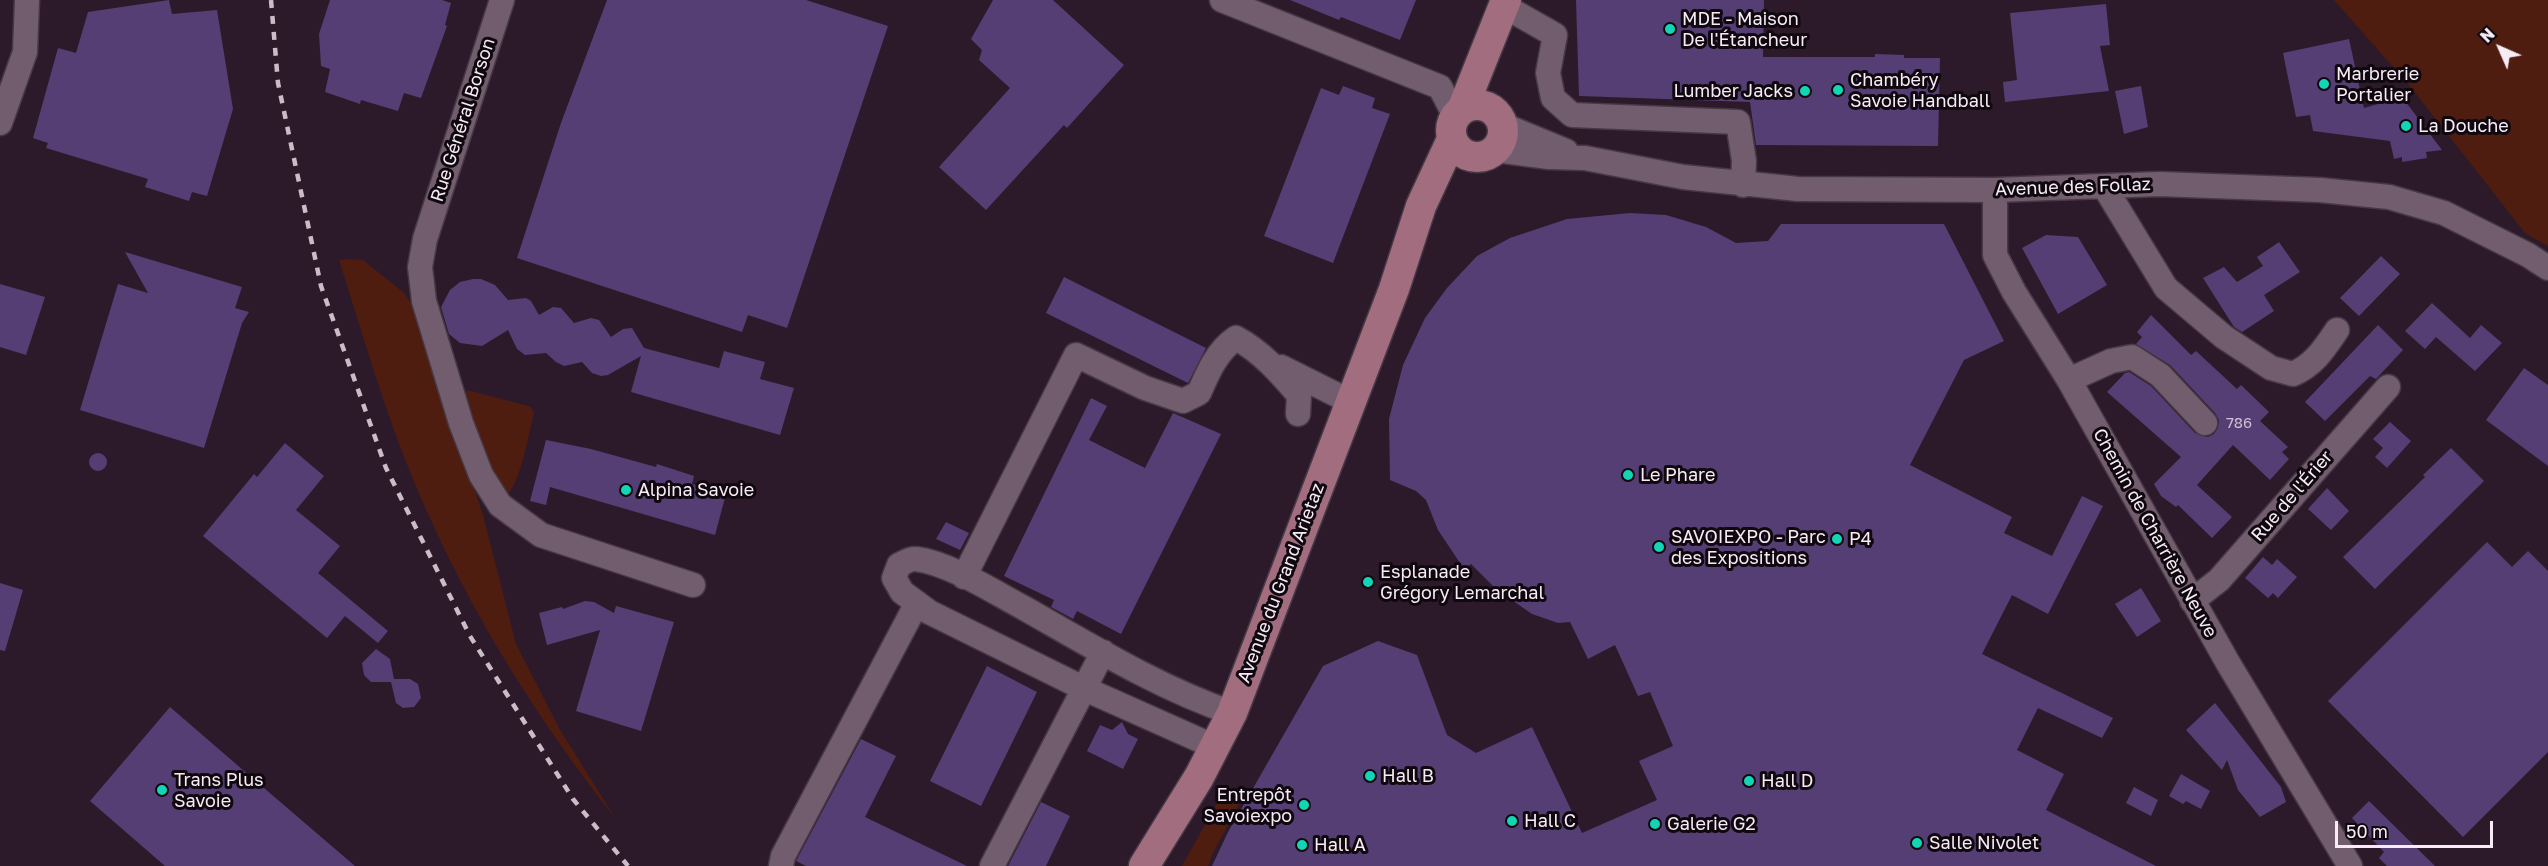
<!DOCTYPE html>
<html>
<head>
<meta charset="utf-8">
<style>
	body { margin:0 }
	#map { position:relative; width:2548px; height:866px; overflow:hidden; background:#2c1a2a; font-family:"Golos Text",sans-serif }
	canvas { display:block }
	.north { position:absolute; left:2470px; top:18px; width:60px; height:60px; -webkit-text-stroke:4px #10080f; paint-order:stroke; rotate:315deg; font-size:16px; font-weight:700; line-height:24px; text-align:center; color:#f7ebf5 }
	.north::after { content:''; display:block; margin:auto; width:21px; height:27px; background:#f7ebf5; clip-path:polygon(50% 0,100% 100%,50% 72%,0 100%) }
	.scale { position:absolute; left:2335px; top:821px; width:158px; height:27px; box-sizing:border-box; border:3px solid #f7ebf5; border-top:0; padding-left:8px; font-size:18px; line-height:21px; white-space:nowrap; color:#f7ebf5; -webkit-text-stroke:4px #10080f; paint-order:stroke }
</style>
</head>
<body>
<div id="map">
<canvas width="2548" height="866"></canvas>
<div class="north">N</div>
<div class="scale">50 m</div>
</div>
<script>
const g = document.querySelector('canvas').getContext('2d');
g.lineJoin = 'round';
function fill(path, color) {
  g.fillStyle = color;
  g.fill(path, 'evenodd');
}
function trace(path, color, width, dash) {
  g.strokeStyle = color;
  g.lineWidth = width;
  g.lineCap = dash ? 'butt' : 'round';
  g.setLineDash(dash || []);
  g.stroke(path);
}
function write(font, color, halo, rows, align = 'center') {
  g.font = font + ' "Golos Text",sans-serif';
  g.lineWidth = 6;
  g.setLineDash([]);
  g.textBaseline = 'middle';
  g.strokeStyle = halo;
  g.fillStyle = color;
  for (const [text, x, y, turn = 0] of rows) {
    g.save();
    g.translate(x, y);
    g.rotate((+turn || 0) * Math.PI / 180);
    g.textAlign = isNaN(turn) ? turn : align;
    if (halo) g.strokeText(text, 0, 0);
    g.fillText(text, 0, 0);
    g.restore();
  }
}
fill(new Path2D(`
	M 2334,0 L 2548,0 L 2548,246 L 2525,233 L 2409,85 Z
	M 348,259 L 363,260 L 404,293 L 413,306 L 483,515 L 516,644 L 559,728 L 615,818 C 530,710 459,594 408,467 C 381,399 361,329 339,260 Z
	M 467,390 L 525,405 L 531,407 L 534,413 C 528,435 521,485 504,498 L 499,493 L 461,398 Z
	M 1227,785 L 1244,795 L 1213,853 L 1208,866 L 1182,866 Z`), '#4f1c10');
fill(new Path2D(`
	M 169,0 L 172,14 L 217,10 L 233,109 L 207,196 L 192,192 L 189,201 L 145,187 L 148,179 L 46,148 L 48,143 L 33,138 L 58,48 L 76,53 L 88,12 Z
	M 330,0 L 442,0 L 451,3 L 445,25 L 447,26 L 421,98 L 404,93 L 398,111 L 361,100 L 360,104 L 325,92 L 330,69 L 321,66 L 319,34 Z
	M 607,0 L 806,0 L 888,26 L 787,328 L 748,315 L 742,332 L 517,258 L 561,123 Z
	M 993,0 L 1053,0 L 1124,65 L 1067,128 L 1064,125 L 986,210 L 939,167 L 1010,88 L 979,60 L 982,50 L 971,39 Z
	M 1290,0 L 1416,0 L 1400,40 L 1341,17 L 1339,20 Z
	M 1576,0 L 1764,0 L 1763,57 L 1875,57 L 1875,54 L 1904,55 L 1904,58 L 1940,58 L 1938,146 L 1756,145 L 1750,102 L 1579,96 Z
	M 2106,4 L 2110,45 L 2100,46 L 2109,91 L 2005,102 L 2003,82 L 2017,80 L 2010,13 Z
	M 2349,39 L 2364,108 L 2402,97 L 2442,150 L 2426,152 L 2427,158 L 2402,162 L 2402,157 L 2394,159 L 2390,141 L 2313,131 L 2310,115 L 2296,117 L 2283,53 Z
	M 1343,86 L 1375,98 L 1372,108 L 1390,114 L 1333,263 L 1264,236 L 1321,88 L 1339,95 Z
	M 2141,86 L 2148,127 L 2124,134 L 2115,91 Z
	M 1630,213 L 1666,215 L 1706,227 L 1736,243 L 1768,241 L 1781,224 L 1944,224 L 2004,341 L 1964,360 L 1910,465 L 2012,517 L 2004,533 L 2052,556 L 2082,496 L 2103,506 L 2048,614 L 2012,595 L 1982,654 L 2113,718 L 2102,738 L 2038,708 L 2017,750 L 2064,774 L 2046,810 L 2156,866 L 1212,866 L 1228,832 L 1323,666 L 1378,641 L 1417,655 L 1447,735 L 1476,753 L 1532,727 L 1582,833 L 1657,800 L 1639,761 L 1673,746 L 1650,692 L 1638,696 L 1615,645 L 1588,659 L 1570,622 L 1558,623 L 1532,614 L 1496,589 L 1471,564 L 1464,569 L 1438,530 L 1426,500 L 1416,491 L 1390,480 L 1389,419 L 1403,365 L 1425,318 L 1447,288 L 1477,256 L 1510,238 L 1567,219 Z
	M 2046,235 L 2078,237 L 2107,285 L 2058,314 L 2022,248 Z
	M 2279,242 L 2300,272 L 2264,295 L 2274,311 L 2242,332 L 2234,327 L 2203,278 L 2224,267 L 2237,282 L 2263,266 L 2257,257 Z
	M 125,252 L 242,287 L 235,308 L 249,312 L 242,323 L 204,448 L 80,410 L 118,284 L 148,293 Z
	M 2381,256 L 2400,274 L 2359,316 L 2340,298 Z
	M 1064,277 L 1206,348 L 1188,383 L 1046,313 Z
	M 473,279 L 481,279 L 495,285 L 508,300 L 526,298 L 531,301 L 539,315 L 553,307 L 561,308 L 574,323 L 591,318 L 599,320 L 611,337 L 623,329 L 632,328 L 644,348 L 719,368 L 724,351 L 765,362 L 760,379 L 794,388 L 780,435 L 631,392 L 641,356 L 608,375 L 601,376 L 592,373 L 582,362 L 564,366 L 556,362 L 546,353 L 525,355 L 517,349 L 508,330 L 482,346 L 460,343 L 449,334 L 441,307 L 450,290 L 460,282 Z
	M 0,284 L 45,297 L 26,355 L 0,347 Z
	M 2432,303 L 2470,338 L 2481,325 L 2502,343 L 2475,371 L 2436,337 L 2425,349 L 2405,331 Z
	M 2151,315 L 2191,355 L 2196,351 L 2237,389 L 2241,385 L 2269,412 L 2260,421 L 2288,447 L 2282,452 L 2289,459 L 2270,480 L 2233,445 L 2197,485 L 2232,517 L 2212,538 L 2178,505 L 2176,507 L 2161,496 L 2154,484 L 2181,457 L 2107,392 L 2125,373 L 2129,372 L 2151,386 L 2195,433 L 2208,437 L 2214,434 L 2218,428 L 2219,420 L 2215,413 L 2170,365 L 2136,344 L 2142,337 L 2137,332 Z
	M 2378,325 L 2403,350 L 2376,379 L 2370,376 L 2325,421 L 2305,402 Z
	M 2524,368 L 2548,385 L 2548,466 L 2486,420 Z
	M 1091,398 L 1107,406 L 1089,440 L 1145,468 L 1173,413 L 1221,434 L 1121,634 L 1077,611 L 1073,619 L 1064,614 L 1051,607 L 1054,600 L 1004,576 Z
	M 2390,422 L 2411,441 L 2387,468 L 2375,457 L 2383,448 L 2373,439 Z
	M 546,440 L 591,449 L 656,467 L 657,464 L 694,476 L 692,484 L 726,494 L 715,535 L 550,487 L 546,505 L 530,501 Z
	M 285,443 L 324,476 L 296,510 L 340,546 L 318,573 L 388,631 L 378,643 L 345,616 L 327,638 L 203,536 L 254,474 L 257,477 Z
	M 2451,448 L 2484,481 L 2375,589 L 2343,557 L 2425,477 L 2423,475 Z
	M89 462a9 9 0 1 1 18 0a9 9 0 1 1-18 0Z
	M 2327,488 L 2349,511 L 2331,530 L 2308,509 Z
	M 946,522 L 969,533 L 960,550 L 936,539 Z
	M 2487,542 L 2512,567 L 2528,551 L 2548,571 L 2548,752 L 2463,837 L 2328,701 Z
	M 2263,557 L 2272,565 L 2277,559 L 2297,577 L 2278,598 L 2273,593 L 2268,598 L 2245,578 Z
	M 0,583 L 23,590 L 5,651 L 0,650 Z
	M 2141,588 L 2161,621 L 2137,637 L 2115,604 Z
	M 585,601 L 594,602 L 614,613 L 616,606 L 674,622 L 641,731 L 576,711 L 600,630 L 547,645 L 539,613 L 562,607 L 563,609 Z
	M 376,649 L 390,659 L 394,679 L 410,679 L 418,684 L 421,698 L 414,707 L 403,708 L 396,703 L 391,682 L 371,682 L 364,675 L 362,663 Z
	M 987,666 L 1037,692 L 981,806 L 930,781 Z
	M 2215,703 L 2281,787 L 2286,802 L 2260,817 L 2238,790 L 2227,760 L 2222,770 L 2186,730 Z
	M 170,707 L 243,770 L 355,866 L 165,866 L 90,801 Z
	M 1122,722 L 1128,734 L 1138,739 L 1123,769 L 1087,751 L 1100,725 L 1112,730 Z
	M 861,739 L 896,756 L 865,817 L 967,866 L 806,866 L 796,861 Z
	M 2181,774 L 2210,791 L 2201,809 L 2186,801 L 2183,804 L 2169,796 Z
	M 2134,787 L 2158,800 L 2151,816 L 2126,803 Z
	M 2369,801 L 2435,866 L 2387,866 L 2379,858 L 2384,852 L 2352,818 Z
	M 1041,802 L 1070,816 L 1046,866 L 1008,866 Z`), '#543e74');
const minor = new Path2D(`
	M 502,0 L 425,239 L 420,267 L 424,301 L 461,423 L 481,475 L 500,505 L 541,535 L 693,585
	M 1222,0 L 1440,87 L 1455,116
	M 1504,6 L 1555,35 L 1548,73 L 1553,98 L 1572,115 L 1738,122 L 1744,161 L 1743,185
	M 0,123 L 25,52 L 27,0
	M 1503,125 L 1566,151
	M 1496,150 L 1549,157 L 1585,158 L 1683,177 L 1798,189 L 1995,190 L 2159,184 L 2320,190 L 2389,197 L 2444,213 L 2528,255 L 2548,268
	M 2104,186 L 2166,288 L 2224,337 L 2271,368 L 2293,374 C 2314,365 2324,349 2337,330
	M 1995,190 L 1995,255 L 2014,292 L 2069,380 L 2228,663 L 2350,866
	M 1281,367 L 1351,402
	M 2069,380 L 2111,361 L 2132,357 L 2160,375 L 2205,423
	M 964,577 L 1076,355 L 1145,388 L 1183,401 L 1199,393 C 1208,372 1217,351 1236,338 C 1262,352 1280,373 1299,395 L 1298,414
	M 2192,601 L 2219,580 L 2388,387
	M 1215,747 L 1085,689 L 929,612 L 902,592 L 894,578 L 899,565 C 904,563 910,558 916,559 C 949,563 994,592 1024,608 C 1091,646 1159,688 1232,713
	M 781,866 L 783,856 L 917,603
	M 992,866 L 1103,652`);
const major = new Path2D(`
	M1451 131a26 26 0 1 1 52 0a26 26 0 1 1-52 0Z
	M 1462,110 L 1506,0
	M 1144,866 L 1199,777 L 1232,713 L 1394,289 L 1421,206 L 1452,139`);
trace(minor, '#463844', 27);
trace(major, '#463844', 33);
trace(minor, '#725d6e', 24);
trace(major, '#a26d7f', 30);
trace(new Path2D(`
	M 271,0 L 278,83 L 321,286 L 386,468 L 470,636 L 573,799 L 628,866`), '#cabdc8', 4.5, [8, 8]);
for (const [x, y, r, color] of [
	[1670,29,6,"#11d5b4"],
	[2324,84,6,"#11d5b4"],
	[1838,90,6,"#11d5b4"],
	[1805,91,6,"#11d5b4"],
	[2406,126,6,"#11d5b4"],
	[1628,475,6,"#11d5b4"],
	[626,490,6,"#11d5b4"],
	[1837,539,6,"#11d5b4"],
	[1659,547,6,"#11d5b4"],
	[1368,582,6,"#11d5b4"],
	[1370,776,6,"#11d5b4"],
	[1749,781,6,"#11d5b4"],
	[162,790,6,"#11d5b4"],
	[1304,805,6,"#11d5b4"],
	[1512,821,6,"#11d5b4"],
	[1655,824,6,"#11d5b4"],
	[1917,843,6,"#11d5b4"],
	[1302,845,6,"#11d5b4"]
]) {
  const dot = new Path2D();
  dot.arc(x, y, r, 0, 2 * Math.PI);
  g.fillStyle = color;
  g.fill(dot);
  trace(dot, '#10080f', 2);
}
write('15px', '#cec0d5', null, [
	["786",2239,423]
]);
write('18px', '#f7ebf5', '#10080f', [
	["MDE - Maison",1682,19],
	["De l'Étancheur",1682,40],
	["Marbrerie",2336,74],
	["Portalier",2336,95],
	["Chambéry",1850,80],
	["Savoie Handball",1850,101],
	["Lumber Jacks",1793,91,"right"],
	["La Douche",2418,126],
	["Le Phare",1640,475],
	["Alpina Savoie",638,490],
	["SAVOIEXPO - Parc",1671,537],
	["des Expositions",1671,558],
	["P4",1849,539],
	["Esplanade",1380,572],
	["Grégory Lemarchal",1380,593],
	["Hall B",1382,776],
	["Trans Plus",174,780],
	["Savoie",174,801],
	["Hall D",1761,781],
	["Entrepôt",1292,795,"right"],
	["Savoiexpo",1292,816,"right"],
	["Hall C",1524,821],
	["Galerie G2",1667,824],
	["Salle Nivolet",1929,843],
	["Hall A",1314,845]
], 'left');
write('18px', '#f7ebf5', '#10080f', [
	["Rue Général Borson",463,120,-72],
	["Avenue des Follaz",2073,187,-2],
	["Rue de l'Érier",2292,496,-49],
	["Chemin de Charrière Neuve",2155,533,61],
	["Avenue du Grand Arietaz",1281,583,-69]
]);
</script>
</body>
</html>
